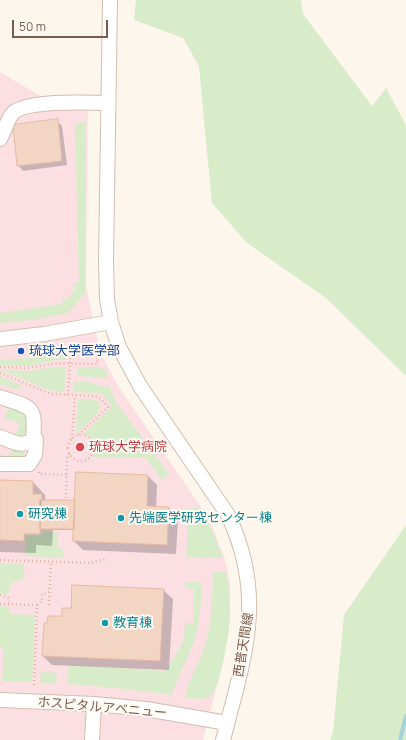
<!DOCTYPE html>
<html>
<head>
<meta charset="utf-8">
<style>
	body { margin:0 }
	#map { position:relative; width:406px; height:740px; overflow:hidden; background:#fdf6ec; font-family:Manrope,sans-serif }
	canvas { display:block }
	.scale { position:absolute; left:12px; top:20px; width:96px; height:18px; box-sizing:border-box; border:2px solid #7a5c4d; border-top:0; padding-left:5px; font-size:12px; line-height:14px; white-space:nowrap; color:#7a5c4d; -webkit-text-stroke:3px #fffaf3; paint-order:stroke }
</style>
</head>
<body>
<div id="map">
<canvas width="406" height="740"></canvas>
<div class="scale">50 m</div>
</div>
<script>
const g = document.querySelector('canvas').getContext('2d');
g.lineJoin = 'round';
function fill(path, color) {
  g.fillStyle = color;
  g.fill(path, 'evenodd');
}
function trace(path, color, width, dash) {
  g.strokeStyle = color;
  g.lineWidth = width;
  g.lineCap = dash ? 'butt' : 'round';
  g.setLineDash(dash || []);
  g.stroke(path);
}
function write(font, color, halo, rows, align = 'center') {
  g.font = font + ' Manrope,"Noto Sans JP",sans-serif';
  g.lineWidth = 4;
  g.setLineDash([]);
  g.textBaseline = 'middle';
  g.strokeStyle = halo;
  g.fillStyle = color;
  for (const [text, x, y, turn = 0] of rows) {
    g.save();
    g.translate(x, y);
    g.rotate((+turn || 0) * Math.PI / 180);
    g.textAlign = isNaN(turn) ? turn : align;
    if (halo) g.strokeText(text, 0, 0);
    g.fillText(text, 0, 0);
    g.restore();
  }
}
fill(new Path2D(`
	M 0,72 L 42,97 L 88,98 L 86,285 L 100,352 L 118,386 L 201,507 L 214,531 L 225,559 L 230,584 L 230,618 L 224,658 L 203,740 L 0,740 Z`), '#fbdfe3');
fill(new Path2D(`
	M 136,0 L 301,0 L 303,14 L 372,106 L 386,88 L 406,125 L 406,376 L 326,298 L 247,243 L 212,203 L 206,142 L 199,66 L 183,38 L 134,20 Z
	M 86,122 L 85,293 L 68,313 L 32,320 L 0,323 L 0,313 L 63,304 L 62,297 L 68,300 L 76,287 L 72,283 L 79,282 L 75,123 Z
	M 68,349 L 67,360 L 55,360 L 29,366 L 0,365 L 0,360 L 32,358 L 45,353 Z
	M 55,367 L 66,367 L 64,392 C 41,391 23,376 0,371 L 1,370 L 29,371 Z
	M 78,367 L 99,367 L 105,370 L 108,378 L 78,376 Z
	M 0,376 L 22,386 L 18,390 L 0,384 Z
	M 74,382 L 90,382 L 104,387 L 109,385 L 116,402 L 169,474 L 162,480 L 146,458 L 93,457 L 95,453 L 95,444 L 88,435 L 83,434 L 112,406 L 103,395 L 98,393 L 73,392 Z
	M 78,399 C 88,399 106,397 98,413 L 76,433 Z
	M 9,407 C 14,409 21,410 24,414 C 29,418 29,442 15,435 L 20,424 L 4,418 Z
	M 12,448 L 23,452 L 25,455 L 25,458 L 0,459 L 0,454 L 8,457 Z
	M 189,508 L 199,508 L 212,530 L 223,558 L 186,557 Z
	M 406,525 L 406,740 L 330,740 L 333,732 L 344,615 Z
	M 43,531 L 58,532 L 58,548 L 63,549 L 63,558 L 25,556 L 26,536 L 42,536 Z
	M 0,563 L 24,564 L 23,579 L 12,583 L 7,595 L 0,593 Z
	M 213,572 L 226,572 C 230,587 230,603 230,618 C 229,632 221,687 211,695 C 203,701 194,699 185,697 C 189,680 199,663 205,646 C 212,621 212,597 213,572 Z
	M 186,582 L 202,582 C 201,600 200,618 196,635 C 190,656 178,674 172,695 L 116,688 L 67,684 L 69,665 L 166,671 L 184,640 L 185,623 L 193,623 L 194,589 L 185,588 Z
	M 0,606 L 10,607 L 10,614 L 35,615 L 32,682 L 2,681 L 4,648 L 0,648 Z
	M 41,672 L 57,673 L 56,684 L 40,682 Z`), '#d8ecc9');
fill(new Path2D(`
	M 57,121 L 62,126 L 67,165 L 23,171 L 18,165 Z
	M 77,473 L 148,476 L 157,485 L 156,508 L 169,508 L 178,517 L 176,554 L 83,550 L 74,541 L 75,530 L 53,530 L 52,546 L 36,545 L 36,553 L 0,552 L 0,481 L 33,482 L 45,495 L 45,499 L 47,501 L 76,503 Z
	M 163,590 L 173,599 L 169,670 L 52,665 L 43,656 L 63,617 L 72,609 Z`), '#0003');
trace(new Path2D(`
	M 400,740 L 406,716`), '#a5d3da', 4);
const building = new Path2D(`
	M 58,119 L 62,161 L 17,166 L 13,125 Z
	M 76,472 L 148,475 L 147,506 L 169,507 L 167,545 L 73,541 Z
	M 0,480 L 33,481 L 33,494 L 42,494 L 40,534 L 24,534 L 24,541 L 0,540 Z
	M 40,500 L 75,500 L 74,529 L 40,529 Z
	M 72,585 L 164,589 L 160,661 L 42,656 L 44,623 L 47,623 L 48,616 L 62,616 L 62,608 L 71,608 Z`);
fill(building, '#f3d5c3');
trace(building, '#e6bba3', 1);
const minor = new Path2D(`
	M 110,0 L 106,260 L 107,299 L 111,322 L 119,347 L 140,386 L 228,515 C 267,597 244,658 223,740
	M 0,139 C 4,132 7,121 12,114 C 25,99 88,103 108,103
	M 0,339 L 44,334 L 111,322
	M 0,397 C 32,408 36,404 33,440 C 20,448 12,441 0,437
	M 0,464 L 29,464 L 35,455 L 36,439 L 33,436
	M 0,700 L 94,704 L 146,709 L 227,723
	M 92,740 L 94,704`);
trace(minor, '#d1beb0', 16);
trace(new Path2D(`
	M 0,367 L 27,368 L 58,363 L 97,364 L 98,358 L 80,350 L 71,350
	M 0,373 L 51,394 L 95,396 L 101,399 L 108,407 L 77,436
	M 68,395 L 71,344
	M68 448a13 13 0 1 1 26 0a13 13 0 1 1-26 0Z
	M 72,439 L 75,395
	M 39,472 L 39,474 L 67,475
	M 66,498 L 67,458 L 70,453
	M 0,560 L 91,563 L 105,559
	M 0,595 L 8,598 L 9,604
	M 0,604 L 37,605 L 34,685
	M 37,605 L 42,601 L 42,594 L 49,592
	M 49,605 L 51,562`), '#d9b8a5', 2.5, [1, 3]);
trace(minor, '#fff', 14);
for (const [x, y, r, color] of [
	[21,351,4,"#1a4fb4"],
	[80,447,5,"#e0444e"],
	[20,514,4,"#0f9aa8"],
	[121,518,4,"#0f9aa8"],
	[105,623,4,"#0f9aa8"]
]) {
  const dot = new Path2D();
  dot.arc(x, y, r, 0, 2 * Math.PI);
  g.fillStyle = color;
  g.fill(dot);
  trace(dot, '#fffaf3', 1.5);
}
write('13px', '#164399', '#fffaf3', [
	["琉球大学医学部",29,351]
], 'left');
write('13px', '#be3a42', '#fffaf3', [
	["琉球大学病院",89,447]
], 'left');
write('13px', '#0d838f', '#fffaf3', [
	["研究棟",28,514],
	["先端医学研究センター棟",129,518],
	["教育棟",113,623]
], 'left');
write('13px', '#7a5c4d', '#fffaf3', [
	["西普天間線",244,645,-81],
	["ホスピタルアベニュー",102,708,5]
]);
</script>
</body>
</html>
